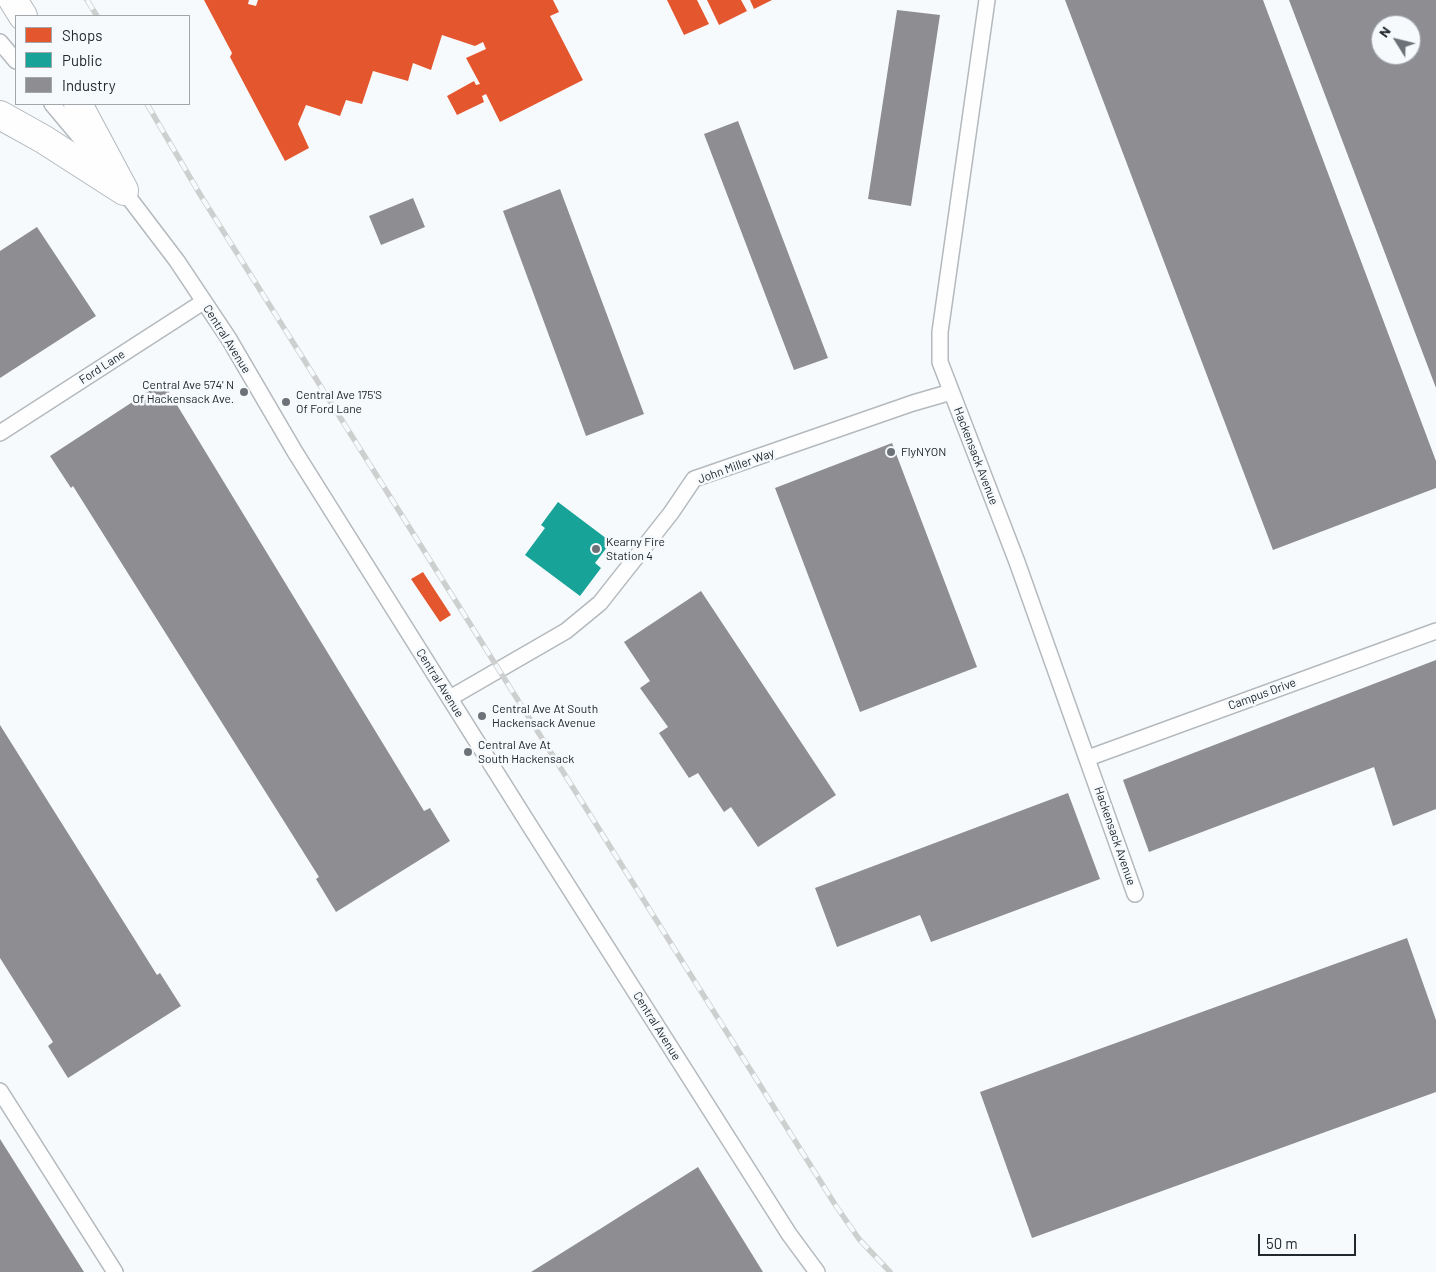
<!DOCTYPE html>
<html>
<head>
<meta charset="utf-8">
<style>
	body { margin:0 }
	#map { position:relative; width:1436px; height:1272px; overflow:hidden; background:#f7fafc; font-family:Barlow,sans-serif }
	canvas { display:block }
	.legend { position:absolute; left:15px; top:15px; width:175px; height:90px; box-sizing:border-box; background:#f6fafd; border:1px solid #a1a6ab; margin:0; padding:6px 9px; list-style:none; font-size:15px; color:#21292f }
	.legend li { display:flex; align-items:center; gap:10px; height:25px }
	.legend b { width:25px; border:1px solid #a1a6ab }
	.north { position:absolute; left:1371px; top:15px; width:50px; height:50px; box-sizing:border-box; background:#f6fafd; border:1px solid #a1a6ab; border-radius:50%; rotate:306deg; font-size:14px; font-weight:700; line-height:20px; text-align:center; color:#21292f }
	.north::after { content:''; display:block; margin:auto; width:18px; height:22px; background:#6c7277; clip-path:polygon(50% 0,100% 100%,50% 72%,0 100%) }
	.scale { position:absolute; left:1258px; top:1234px; width:98px; height:22px; box-sizing:border-box; border:2px solid #21292f; border-top:0; padding-left:6px; font-size:15px; line-height:18px; white-space:nowrap; color:#21292f; -webkit-text-stroke:4px #f6fafd; paint-order:stroke }
</style>
</head>
<body>
<div id="map">
<canvas width="1436" height="1272"></canvas>
<ul class="legend">
<li><b style="height:14px;background:#e4572e"></b>Shops</li>
<li><b style="height:14px;background:#17a398"></b>Public</li>
<li><b style="height:14px;background:#8d8d92"></b>Industry</li>
</ul>
<div class="north">N</div>
<div class="scale">50 m</div>
</div>
<script>
const g = document.querySelector('canvas').getContext('2d');
g.lineJoin = 'round';
function fill(path, color) {
  g.fillStyle = color;
  g.fill(path, 'evenodd');
}
function trace(path, color, width, dash) {
  g.strokeStyle = color;
  g.lineWidth = width;
  g.lineCap = dash ? 'butt' : 'round';
  g.setLineDash(dash || []);
  g.stroke(path);
}
function write(font, color, halo, rows, align = 'center') {
  g.font = font + ' Barlow,sans-serif';
  g.lineWidth = 5;
  g.setLineDash([]);
  g.textBaseline = 'middle';
  g.strokeStyle = halo;
  g.fillStyle = color;
  for (const [text, x, y, turn = 0] of rows) {
    g.save();
    g.translate(x, y);
    g.rotate((+turn || 0) * Math.PI / 180);
    g.textAlign = isNaN(turn) ? turn : align;
    if (halo) g.strokeText(text, 0, 0);
    g.fillText(text, 0, 0);
    g.restore();
  }
}
fill(new Path2D(`
	M 204,0 L 249,0 L 248,4 L 256,6 L 258,0 L 553,0 L 559,12 L 550,16 L 583,80 L 500,122 L 486,94 L 482,96 L 484,102 L 457,115 L 447,96 L 474,81 L 476,85 L 480,84 L 466,58 L 486,49 L 483,42 L 475,46 L 442,35 L 431,70 L 413,63 L 408,81 L 373,71 L 362,104 L 346,100 L 340,116 L 306,105 L 298,124 L 309,148 L 285,161 L 230,57 L 232,53 Z
	M 667,0 L 697,0 L 709,24 L 684,35 Z
	M 707,0 L 741,0 L 747,11 L 719,25 Z
	M 750,0 L 772,0 L 754,9 Z
	M 423,572 L 451,615 L 440,622 L 411,579 Z`), '#e4572e');
fill(new Path2D(`
	M 558,502 L 611,542 L 595,563 L 601,568 L 580,596 L 525,555 L 545,528 L 541,525 Z`), '#17a398');
fill(new Path2D(`
	M 1065,0 L 1263,0 L 1436,461 L 1436,488 L 1273,550 Z
	M 1289,0 L 1436,0 L 1436,388 ZM 1381,25 L 1411,25 L 1411,55 L 1381,55 Z
	M 897,10 L 940,15 L 911,206 L 868,199 Z
	M 738,121 L 828,358 L 794,370 L 704,134 Z
	M 560,189 L 644,414 L 586,436 L 503,211 Z
	M 413,198 L 425,227 L 381,245 L 369,216 Z
	M 37,227 L 96,316 L 0,378 L 0,251 Z
	M 163,382 L 424,811 L 430,808 L 450,841 L 336,912 L 316,879 L 319,877 L 73,486 L 71,488 L 50,456 Z
	M 892,443 L 977,667 L 860,712 L 775,488 Z
	M 701,591 L 836,795 L 758,847 L 731,807 L 724,812 L 698,773 L 689,778 L 659,733 L 668,727 L 640,688 L 650,681 L 624,642 Z
	M 1436,660 L 1436,809 L 1393,826 L 1374,767 L 1149,852 L 1123,780 Z
	M 0,725 L 157,975 L 160,973 L 181,1006 L 68,1078 L 48,1046 L 53,1042 L 0,958 Z
	M 1068,793 L 1100,879 L 931,942 L 920,915 L 837,947 L 815,888 Z
	M 1407,938 L 1436,1020 L 1436,1092 L 1032,1238 L 980,1092 Z
	M 0,1139 L 84,1272 L 0,1272 Z
	M 698,1167 L 763,1272 L 531,1272 L 600,1229 Z`), '#8d8d92');
const street = new Path2D(`
	M 987,0 L 940,332 L 940,362 L 1017,562 L 1135,894
	M 0,42 L 16,61
	M 52,104 L 93,153
	M 120,186 L 177,261 L 229,339 L 295,452 L 528,823 L 789,1234 L 817,1272
	M 0,433 L 203,302
	M 450,698 L 566,631 L 600,603 L 671,513 L 694,479 L 913,403 L 951,392
	M 1088,758 L 1436,631
	M 0,1091 L 115,1272`);
const highway = new Path2D(`
	M 13,0 L 23,16
	M 78,104 L 124,190
	M 0,115 L 43,139 L 124,191`);
trace(street, '#b4b9bd', 18);
trace(highway, '#b4b9bd', 30);
trace(street, '#fefeff', 15);
trace(highway, '#fefeff', 28);
const rail = new Path2D(`
	M 87,0 L 97,16
	M 147,104 L 201,196 L 836,1206 L 859,1239 L 890,1272`);
trace(rail, '#ced0d0', 5.5);
trace(rail, '#f6fafd', 4, [11]);
for (const [x, y, r, color] of [
	[244,392,5,"#6c7277"],
	[286,402,5,"#6c7277"],
	[891,452,5,"#6c7277"],
	[596,549,5,"#6c7277"],
	[482,716,5,"#6c7277"],
	[468,752,5,"#6c7277"]
]) {
  const dot = new Path2D();
  dot.arc(x, y, r, 0, 2 * Math.PI);
  g.fillStyle = color;
  g.fill(dot);
  trace(dot, '#f6fafd', 2);
}
write('12px', '#21292f', '#f6fafd', [
	["Central Avenue",227,339,58],
	["Ford Lane",102,367,-33],
	["Hackensack Avenue",976,456,69],
	["John Miller Way",736,466,-20],
	["Central Avenue",440,683,58],
	["Campus Drive",1262,694,-20],
	["Hackensack Avenue",1115,836,71],
	["Central Avenue",657,1026,58]
]);
write('12px', '#21292f', '#f6fafd', [
	["Central Ave 574' N",234,385,"right"],
	["Of Hackensack Ave.",234,399,"right"],
	["Central Ave 175'S",296,395],
	["Of Ford Lane",296,409],
	["FlyNYON",901,452],
	["Kearny Fire",606,542],
	["Station 4",606,556],
	["Central Ave At South",492,709],
	["Hackensack Avenue",492,723],
	["Central Ave At",478,745],
	["South Hackensack",478,759]
], 'left');
</script>
</body>
</html>
